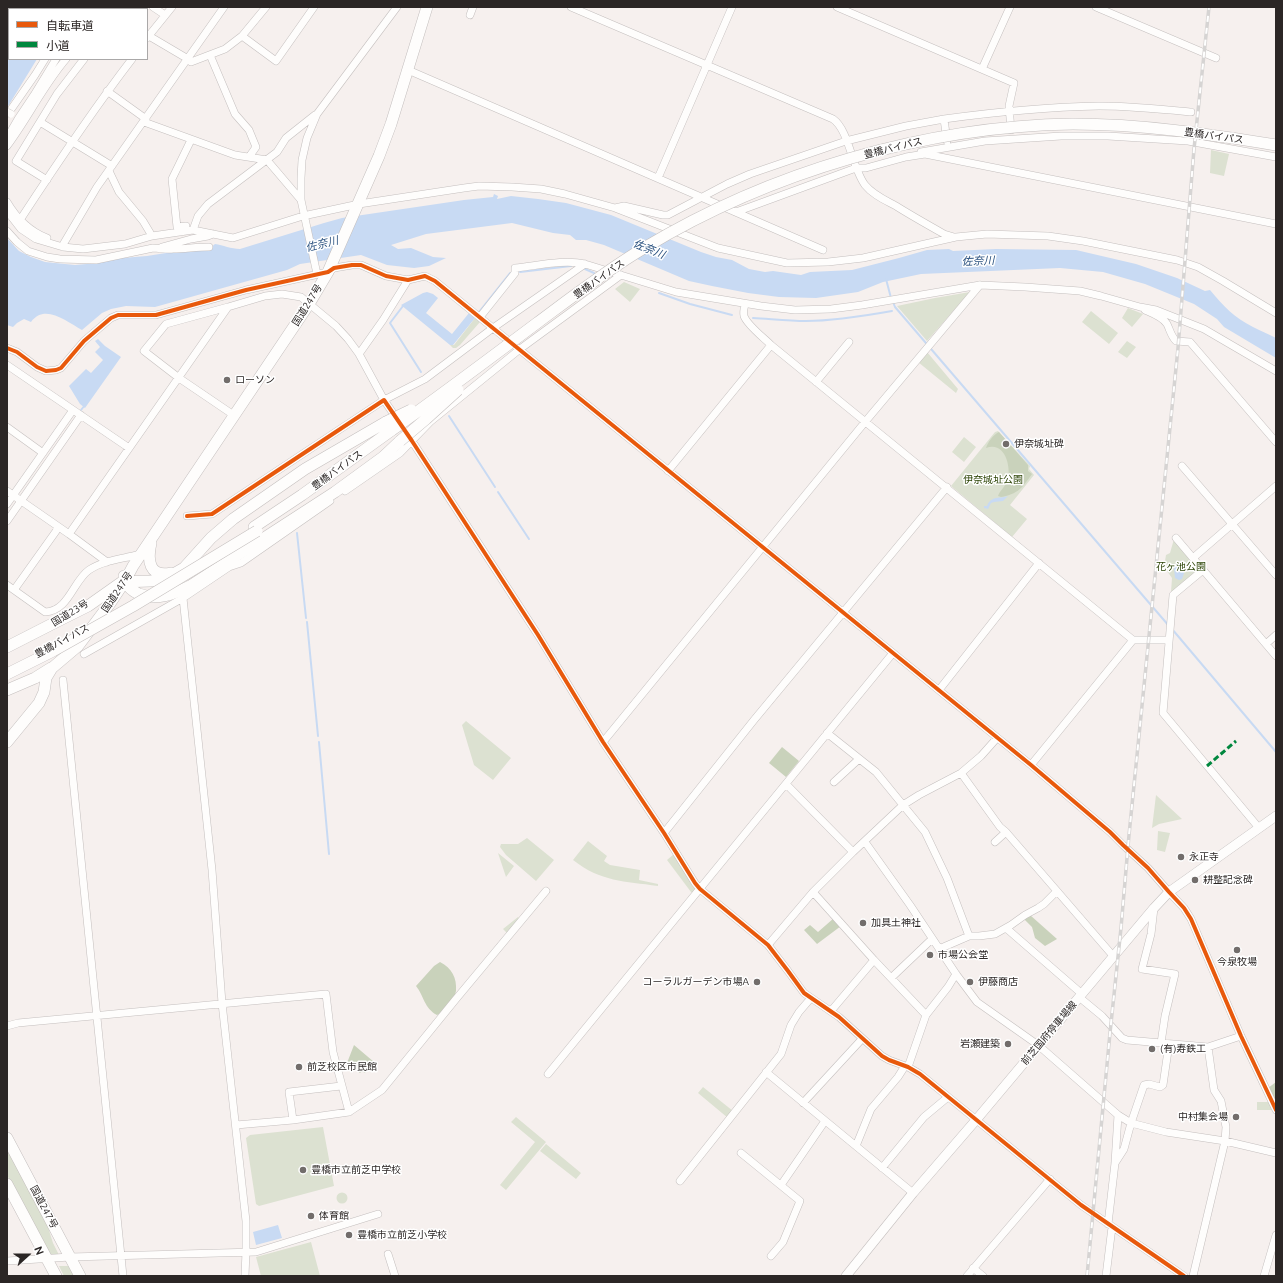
<!DOCTYPE html>
<html>
<head>
<meta charset="utf-8">
<style>
	body { margin:0 }
	#map { position:relative; width:1283px; height:1283px; overflow:hidden; background:#f6f0ee; font-family:Ubuntu,"Noto Sans JP",sans-serif }
	canvas { display:block }
	.frame { position:absolute; inset:0; border:8px solid #2b2625; pointer-events:none }
	.legend { position:absolute; left:8px; top:8px; width:140px; height:52px; box-sizing:border-box; background:#fff; border:1px solid #aaa8a8; margin:0; padding:5px 7px; list-style:none; font-size:12px; color:#2b2625 }
	.legend li { display:flex; align-items:center; gap:8px; height:20px }
	.legend b { width:20px; border:1px solid #aaa8a8 }
	.north { position:absolute; left:8px; top:1235px; width:40px; height:40px; -webkit-text-stroke:3px #fff; paint-order:stroke; rotate:69deg; font-size:11px; font-weight:700; line-height:16px; text-align:center; color:#2b2625 }
	.north::after { content:''; display:block; margin:auto; width:14px; height:18px; background:#2b2625; clip-path:polygon(50% 0,100% 100%,50% 72%,0 100%) }
</style>
</head>
<body>
<div id="map">
<canvas width="1283" height="1283"></canvas>
<div class="frame"></div>
<ul class="legend">
<li><b style="height:5px;background:#e8590c"></b>自転車道</li>
<li><b style="height:5px;background:#00873e"></b>小道</li>
</ul>
<div class="north">N</div>
</div>
<script>
const g = document.querySelector('canvas').getContext('2d');
g.lineJoin = 'round';
function fill(path, color) {
  g.fillStyle = color;
  g.fill(path, 'evenodd');
}
function trace(path, color, width, dash) {
  g.strokeStyle = color;
  g.lineWidth = width;
  g.lineCap = dash ? 'butt' : 'round';
  g.setLineDash(dash || []);
  g.stroke(path);
}
function write(font, color, halo, rows, align = 'center') {
  g.font = font + ' Ubuntu,"Noto Sans JP",sans-serif';
  g.lineWidth = 3;
  g.setLineDash([]);
  g.textBaseline = 'middle';
  g.strokeStyle = halo;
  g.fillStyle = color;
  for (const [text, x, y, turn = 0] of rows) {
    g.save();
    g.translate(x, y);
    g.rotate((+turn || 0) * Math.PI / 180);
    g.textAlign = isNaN(turn) ? turn : align;
    if (halo) g.strokeText(text, 0, 0);
    g.fillText(text, 0, 0);
    g.restore();
  }
}
fill(new Path2D(`
	M 1211,150 L 1229,154 L 1224,176 L 1210,173 Z
	M 624,282 L 640,289 L 630,302 L 615,289 Z
	M 970,292 L 927,341 L 897,306 L 935,298 Z
	M 1128,308 L 1143,314 L 1132,327 L 1122,318 Z
	M 1091,311 L 1118,333 L 1109,344 L 1082,322 Z
	M 475,318 L 480,322 L 460,345 L 456,348 L 453,348 L 450,345 L 454,345 Z
	M 1127,341 L 1136,347 L 1127,358 L 1118,352 Z
	M 927,352 L 958,389 L 956,393 L 918,362 Z
	M 998,431 L 1030,466 L 1029,469 L 1034,475 L 1010,505 L 1027,519 L 1012,537 L 951,486 L 995,432 Z
	M 964,437 L 976,447 L 964,462 L 952,452 Z
	M 1174,539 L 1198,567 L 1197,571 L 1173,592 L 1171,592 L 1172,578 L 1164,567 L 1166,555 L 1170,553 Z
	M 466,721 L 511,758 L 493,780 L 474,765 L 462,725 Z
	M 1156,795 L 1182,819 L 1159,824 L 1152,828 Z
	M 1158,831 L 1170,833 L 1165,852 L 1157,850 Z
	M 527,838 L 554,860 L 536,881 L 506,855 L 500,847 L 501,844 L 518,844 Z
	M 588,841 L 607,856 L 604,861 L 610,865 L 640,870 L 639,880 L 658,884 L 658,886 C 624,881 601,882 573,860 Z
	M 498,853 L 514,866 L 506,877 Z
	M 674,854 L 697,890 L 695,893 L 691,892 L 667,860 Z
	M 518,917 L 520,919 L 508,934 L 503,929 Z
	M 703,1087 L 733,1111 L 728,1118 L 698,1093 Z
	M 1257,1102 L 1271,1102 L 1274,1110 L 1257,1110 Z
	M 516,1117 L 546,1142 L 506,1190 L 500,1185 L 535,1142 L 511,1122 Z
	M 323,1127 L 334,1186 L 259,1206 L 256,1204 L 246,1138 L 250,1135 Z
	M 546,1144 L 581,1173 L 576,1179 L 540,1151 Z
	M 7,1146 L 46,1221 L 53,1243 L 59,1255 L 49,1256 L 7,1175 Z
	M336.5 1198a5.5 5.5 0 1 1 11 0a5.5 5.5 0 1 1-11 0Z
	M 311,1242 L 320,1276 L 261,1276 L 256,1257 Z
	M 59,1266 L 70,1266 L 75,1276 L 64,1276 Z`), '#dce1d1');
fill(new Path2D(`
	M 999,432 L 1028,465 L 1028,471 L 1032,474 C 1022,488 1018,494 1001,497 L 998,496 C 1000,490 1006,486 1008,480 C 1011,466 1005,441 986,448 C 988,442 993,435 999,432 Z
	M 782,747 L 799,761 L 786,777 L 769,763 Z
	M 1030,915 L 1057,939 L 1045,946 L 1035,938 L 1032,927 L 1023,918 Z
	M 834,918 L 841,926 L 817,944 L 804,930 L 810,925 L 818,932 Z
	M 440,962 C 452,968 457,978 456,991 C 455,993 456,995 455,998 C 453,1002 443,1010 439,1014 L 437,1015 C 424,1008 424,996 416,986 L 434,966 Z
	M 354,1045 L 374,1062 L 365,1073 L 362,1071 L 360,1073 L 347,1063 Z
	M 1276,1082 L 1276,1097 L 1274,1099 L 1268,1088 Z`), '#c9d2bb');
fill(new Path2D(`
	M 7,7 L 80,7 L 79,9 L 9,9 L 9,59 L 37,59 L 7,108 Z
	M 494,194 L 498,196 L 497,199 L 511,196 L 538,199 L 566,203 L 611,215 L 701,252 L 716,257 L 732,260 L 749,269 L 765,272 L 773,271 L 801,275 L 810,272 L 852,270 L 899,258 L 927,250 L 949,249 L 953,251 L 996,249 L 1076,250 L 1136,264 L 1177,278 L 1205,291 L 1210,290 C 1224,307 1234,317 1253,327 C 1260,331 1269,334 1276,338 L 1276,358 L 1224,327 L 1217,319 L 1194,304 L 1145,284 L 1103,272 L 1060,268 L 921,274 L 883,282 L 858,292 L 816,298 L 779,297 L 748,293 L 712,286 L 689,281 L 604,245 L 586,240 L 576,240 L 570,235 L 553,233 L 512,223 L 426,234 L 391,245 L 398,249 L 411,248 L 433,257 L 446,258 L 429,266 L 414,268 L 387,265 L 361,255 L 300,264 L 287,270 L 155,307 L 126,306 L 111,309 L 102,313 L 82,330 C 67,322 45,303 31,322 L 24,319 L 17,323 L 13,327 L 7,325 L 7,238 L 19,251 L 31,257 L 45,262 L 75,265 L 98,263 L 110,259 L 147,256 L 166,253 L 209,249 L 215,244 C 223,245 231,249 240,249 L 324,223 L 342,218 L 464,200 L 493,197 Z
	M 427,292 L 433,294 L 438,298 L 426,313 L 452,334 L 469,313 L 475,318 L 453,345 L 450,345 L 401,305 L 423,293 Z
	M 98,339 L 105,346 L 121,357 L 85,408 L 80,404 L 69,386 L 86,369 L 91,373 L 103,360 L 95,352 L 100,347 L 95,341 Z
	M 1008,496 L 1003,501 L 994,502 L 991,503 L 988,509 L 984,508 L 984,506 L 987,506 C 991,495 1001,499 1008,496 Z
	M 1176,565 L 1183,569 L 1184,573 L 1182,579 L 1179,580 L 1175,578 L 1174,568 Z
	M 278,1225 L 282,1238 L 256,1245 L 253,1232 Z`), '#c8daf3');
trace(new Path2D(`
	M 585,269 L 594,273
	M 520,272 L 571,266
	M 886,279 L 891,298
	M 659,293 L 690,304 L 732,315
	M 893,302 L 895,307 L 1169,626
	M 404,306 L 403,306 L 390,323 L 421,372
	M 479,312 L 510,273
	M 753,318 C 771,319 789,321 806,321 C 834,321 864,316 892,311
	M 81,410 L 85,405
	M 449,416 L 495,487
	M 498,492 L 529,539
	M 297,533 L 306,618
	M 307,622 L 318,736
	M 1172,629 L 1276,752
	M 319,742 L 329,854`), '#c8daf3', 2);
const minor = new Path2D(`
	M 153,7 L 165,15
	M 571,7 L 833,119 C 849,130 852,168 865,185 C 873,195 885,200 896,206 C 912,216 928,225 944,234 L 954,237
	M 837,7 L 1014,83 L 1009,106 L 1011,130
	M 1096,7 L 1216,58
	M 91,9 L 93,7
	M 108,9 L 110,7
	M 125,9 L 126,7
	M 470,15 L 473,7
	M 149,36 L 188,59 L 191,62 L 225,49 L 242,36 L 266,7
	M 242,36 L 276,61 L 314,7
	M 147,38 L 172,7
	M 210,55 L 235,114 L 249,130 L 256,147 L 249,157
	M 982,69 L 1010,7
	M 408,70 L 823,250
	M 107,91 L 146,119
	M 12,108 L 35,75 L 45,59
	M 40,122 L 112,166
	M 144,122 L 235,155 L 267,160 L 301,200
	M 7,138 L 18,119 L 34,95 L 56,59
	M 947,141 L 944,119 C 995,112 1047,107 1099,106 C 1130,106 1160,109 1191,112
	M 7,146 C 28,118 43,86 66,59
	M 921,152 L 985,141 L 1061,136 L 1108,136 L 1188,141 L 1276,157
	M 109,171 L 119,192 L 143,221 L 152,236
	M 658,178 L 732,7
	M 47,180 L 16,161 L 57,94 L 84,59
	M 7,202 C 17,219 29,231 47,238
	M 615,208 L 624,206 L 663,215 L 668,215 L 727,184 L 750,174 L 846,141 L 906,126 L 944,119
	M 7,211 L 21,229 L 36,239 L 63,247 L 83,249 L 125,244 L 152,236 L 193,230 L 233,238 L 303,216 L 359,204 L 464,188 L 479,186 L 512,187 L 541,189 L 565,194 L 615,208 L 718,248 L 787,263 L 828,262 L 863,258 L 956,237 L 987,234 L 1048,236 L 1083,241 L 1177,260 L 1198,267 L 1223,281 L 1276,313
	M 736,212 L 856,168 L 866,168 L 906,157 L 925,154 L 1276,224
	M 20,220 C 56,165 92,111 132,59
	M 186,226 L 177,227 L 172,179 L 191,140
	M 193,230 L 198,216 L 208,204 L 277,152 L 286,138 L 315,115
	M 7,231 L 17,242 L 28,251 L 47,257 L 60,259 L 96,260 L 153,248 C 160,248 166,250 173,249 C 185,249 196,247 209,247
	M 63,247 L 64,243 L 97,187 L 224,7
	M 162,247 L 191,239 L 208,236 L 213,234
	M 317,274 L 301,200 L 301,178 L 302,160 L 307,138 L 317,114 L 397,7
	M 745,304 C 744,308 743,312 744,316 C 747,325 764,338 771,345 L 1133,640 L 1169,640
	M 228,307 L 166,324 L 144,351 L 179,378 L 235,416
	M 1145,310 C 1152,313 1163,317 1167,324 C 1170,330 1171,336 1176,341 L 1190,342 L 1276,442
	M 480,317 L 515,273 L 515,268 C 536,266 564,259 585,264 L 676,292 L 761,306 L 795,310 L 831,309 L 862,305 L 980,285 L 1025,287 L 1080,291 L 1101,296 L 1140,307 L 1156,310 L 1204,329 L 1276,371
	M 7,348 L 17,352 L 37,367 L 46,371 L 56,370 L 61,368 L 84,341 L 111,318 L 118,315 L 156,315 L 246,290 L 328,272 L 334,268 L 352,265 L 361,265 L 386,276 L 408,280 L 425,276 L 435,281 L 1031,765 L 1110,832 L 1123,845 L 1148,868 L 1169,892 L 1184,908 L 1191,919 L 1241,1036 L 1276,1110
	M 359,354 L 383,320 L 408,280
	M 7,365 L 129,448
	M 816,382 L 849,342
	M 7,427 L 43,453
	M 1182,466 L 1276,575
	M 668,471 L 771,345
	M 7,491 L 69,534 L 107,562
	M 345,491 L 400,453 L 430,422 L 520,349 L 621,275
	M 7,504 L 73,410
	M 187,516 L 212,514 L 384,400 L 412,441 L 538,635 L 603,742 L 664,833 L 695,883 L 700,889 L 768,945 L 788,971 L 804,993 L 839,1017 L 882,1056 L 889,1060 L 908,1067 L 920,1074 L 1081,1205 L 1184,1276
	M 7,521 L 81,415
	M 69,534 L 228,307 L 265,296 L 282,294 L 301,297 L 336,326 L 348,339 L 359,354 L 384,400 L 425,379 L 493,328 L 585,264
	M 1176,538 L 1276,656
	M 1193,558 L 1276,486
	M 1203,570 L 1173,595 L 1163,713 L 1259,828
	M 7,585 L 45,612 C 69,611 73,581 89,570 C 102,561 121,559 137,555
	M 14,590 L 59,527
	M 183,598 L 212,870 L 222,1003 L 246,1221 L 246,1251 L 245,1276
	M 1266,644 L 1276,635
	M 84,654 L 183,598 L 229,567 L 241,563 L 330,501
	M 63,680 L 123,1276
	M 939,690 L 1039,563
	M 827,733 L 876,772 L 925,832 L 947,878 L 969,936
	M 603,742 L 865,422 L 980,285
	M 1031,765 L 1133,640
	M 961,773 L 1000,827 L 1006,832 L 1114,957
	M 834,782 L 859,759
	M 786,784 L 853,852
	M 664,833 L 754,720 L 947,487
	M 865,842 L 910,905 L 956,974 L 977,1002 L 1038,1045 L 1118,1115 L 1131,1123 L 1166,1132 L 1225,1141 L 1276,1153
	M 995,842 L 1006,832
	M 813,892 L 874,960 L 926,1015
	M 1154,908 L 1151,934 L 1142,969 L 1175,974 L 1165,1016 L 1161,1043
	M 1006,928 L 1082,994
	M 768,945 L 813,892 L 853,852 L 903,805 L 919,795 L 961,773 L 981,756 L 997,738
	M 939,949 L 969,936 L 979,936 L 995,934 L 1011,925 L 1025,915 L 1038,908 L 1044,904 L 1057,891
	M 891,978 L 932,939
	M 1079,997 L 1102,1016 L 1122,1038 L 1127,1040 L 1208,1047 L 1241,1036
	M 831,1011 L 874,960
	M 7,1026 L 18,1023 L 326,994 L 333,1052 L 349,1112
	M 908,1067 L 926,1015 L 948,987 L 956,974
	M 766,1072 L 913,1193
	M 548,1074 L 893,653
	M 803,1103 L 862,1039
	M 293,1120 L 289,1092 L 341,1086
	M 236,1125 L 293,1120 L 349,1112 L 382,1090 L 456,999 L 546,891
	M 856,1146 L 871,1109 L 898,1077 L 905,1066
	M 741,1153 L 800,1201 L 783,1242 L 771,1256
	M 1115,1163 L 1124,1149 L 1131,1123 L 1144,1085 L 1149,1084 L 1160,1087 L 1163,1085 L 1169,1044
	M 882,1168 L 924,1117 L 948,1097
	M 680,1181 L 781,1054 L 791,1025 L 799,1012 L 811,998
	M 781,1185 L 825,1121
	M 1108,1224 L 1115,1163 L 1118,1115
	M 388,1254 L 395,1276
	M 7,1261 L 70,1257 L 256,1252 L 378,1214
	M 973,1268 L 983,1276
	M 967,1276 L 1050,1179
	M 1106,1276 L 1112,1227
	M 1193,1276 L 1225,1141 L 1226,1127 L 1221,1101 L 1214,1090 L 1208,1047
	M 1264,1276 L 1276,1235`);
const major = new Path2D(`
	M 846,1276 L 913,1193 L 976,1120 L 1154,908 L 1169,892 L 1276,816`);
const highway = new Path2D(`
	M 254,527 L 302,495 L 392,430
	M 151,543 C 147,560 149,578 171,573
	M 124,576 C 127,586 130,590 139,594 C 157,601 174,594 190,586 L 335,492 L 383,457 L 400,441
	M 50,625 L 88,606 L 122,582 L 150,581 L 159,580 L 170,576 L 184,568 L 211,538 L 233,519 L 305,469 L 386,422
	M 7,647 L 56,622
	M 7,690 L 35,678 L 51,668
	M 7,742 L 39,703 L 44,692 L 46,678 L 52,668 L 78,646 L 111,602 L 125,581 L 133,566 L 309,304 L 328,272 L 379,156 L 391,124 L 427,7
	M 7,1138 L 80,1276
	M 7,1184 L 56,1276`);
trace(minor, '#c4bfbe', 8);
trace(major, '#c4bfbe', 10);
trace(highway, '#c4bfbe', 12);
trace(minor, '#fefdfc', 7);
trace(major, '#fefdfc', 9);
trace(highway, '#fefdfc', 11);
const rail = new Path2D(`
	M 1087,1276 L 1110,1033 L 1121,928 L 1129,835 L 1178,348 L 1194,149 L 1209,7`);
trace(rail, '#d6d4d3', 3.5);
trace(rail, '#fff', 2, [6]);
const minorBridge = new Path2D(`
	M 7,112 L 11,114`);
const highwayBridge = new Path2D(`
	M 386,422 L 411,410
	M 392,430 C 441,395 489,359 537,323 C 572,297 607,270 644,248 C 770,172 926,126 1073,124 C 1141,124 1209,134 1276,145
	M 400,441 L 426,419 L 458,390
	M 7,674 L 53,651 L 133,606 L 257,531`);
trace(minorBridge, '#c4bfbe', 8, []);
trace(highwayBridge, '#c4bfbe', 12, []);
trace(minorBridge, '#fefdfc', 7);
trace(highwayBridge, '#fefdfc', 11);
trace(new Path2D(`
	M 1207,766 L 1236,741`), '#00873e', 3, [6, 3]);
trace(new Path2D(`
	M 7,348 L 17,352 L 37,367 L 46,371 L 56,370 L 61,368 L 84,341 L 111,318 L 118,315 L 156,315 L 246,290 L 328,272 L 334,268 L 352,265 L 361,265 L 386,276 L 408,280 L 425,276 L 435,281 L 1031,765 L 1110,832 L 1123,845 L 1148,868 L 1169,892 L 1184,908 L 1191,919 L 1241,1036 L 1276,1110
	M 187,516 L 212,514 L 384,400 L 412,441 L 538,635 L 603,742 L 664,833 L 695,883 L 700,889 L 768,945 L 788,971 L 804,993 L 839,1017 L 882,1056 L 889,1060 L 908,1067 L 920,1074 L 1081,1205 L 1184,1276`), '#e8590c', 4);
for (const [x, y, r, color] of [
	[227,380,4,"#726d6b"],
	[1006,444,4,"#726d6b"],
	[1181,857,4,"#726d6b"],
	[1195,880,4,"#726d6b"],
	[863,923,4,"#726d6b"],
	[1237,950,4,"#726d6b"],
	[930,955,4,"#726d6b"],
	[757,982,4,"#726d6b"],
	[970,982,4,"#726d6b"],
	[1008,1044,4,"#726d6b"],
	[1152,1049,4,"#726d6b"],
	[299,1067,4,"#726d6b"],
	[1236,1117,4,"#726d6b"],
	[303,1170,4,"#726d6b"],
	[311,1216,4,"#726d6b"],
	[349,1235,4,"#726d6b"]
]) {
  const dot = new Path2D();
  dot.arc(x, y, r, 0, 2 * Math.PI);
  g.fillStyle = color;
  g.fill(dot);
  trace(dot, '#fff', 1.5);
}
write('10px', '#2b2625', '#fff', [
	["豊橋バイパス",1214,136,8],
	["豊橋バイパス",893,148,-14],
	["豊橋バイパス",599,279,-35],
	["国道247号",307,305,-58],
	["豊橋バイパス",337,470,-36],
	["国道247号",117,592,-56],
	["国道23号",70,613,-31],
	["豊橋バイパス",62,641,-28],
	["前芝国府停車場線",1049,1033,-50],
	["国道247号",44,1207,62]
]);
write('10px', '#2b2625', '#fff', [
	["ローソン",235,380],
	["伊奈城址碑",1014,444],
	["永正寺",1189,857],
	["耕整記念碑",1203,880],
	["加具土神社",871,923],
	["市場公会堂",938,955],
	["今泉牧場",1237,962,"center"],
	["コーラルガーデン市場A",749,982,"right"],
	["伊藤商店",978,982],
	["岩瀬建築",1000,1044,"right"],
	["(有)寿鉄工",1160,1049],
	["前芝校区市民館",307,1067],
	["中村集会場",1228,1117,"right"],
	["豊橋市立前芝中学校",311,1170],
	["体育館",319,1216],
	["豊橋市立前芝小学校",357,1235]
], 'left');
write('10px', '#2b4304', '#fff', [
	["伊奈城址公園",993,480],
	["花ヶ池公園",1181,567]
]);
write('italic 11px', '#2a517f', '#fff', [
	["佐奈川",322,244,-14],
	["佐奈川",649,249,22],
	["佐奈川",978,261,-2]
]);
</script>
</body>
</html>
